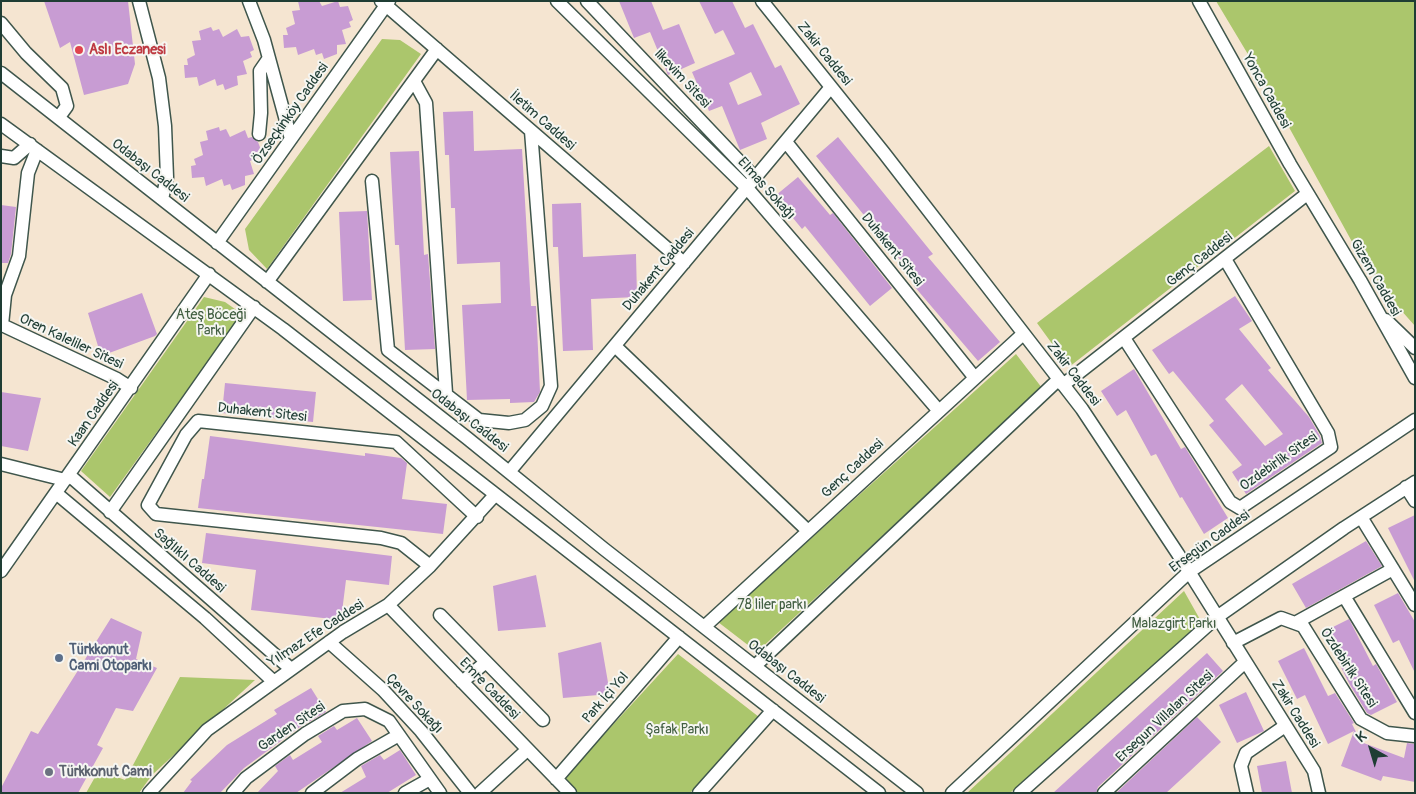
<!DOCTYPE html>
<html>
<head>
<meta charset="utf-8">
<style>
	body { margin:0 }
	#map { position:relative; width:1416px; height:794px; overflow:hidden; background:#f5e5d1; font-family:Pangolin,sans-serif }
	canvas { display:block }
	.frame { position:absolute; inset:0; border:2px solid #1f3d34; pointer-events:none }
	.north { position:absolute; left:1346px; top:724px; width:50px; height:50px; -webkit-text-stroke:4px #f6f6f2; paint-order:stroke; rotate:321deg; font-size:14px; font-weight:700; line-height:20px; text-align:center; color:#1f3d34 }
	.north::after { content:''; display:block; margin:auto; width:18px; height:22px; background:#1f3d34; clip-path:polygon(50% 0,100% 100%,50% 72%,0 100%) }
</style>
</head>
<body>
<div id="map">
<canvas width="1416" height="794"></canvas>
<div class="frame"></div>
<div class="north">K</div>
</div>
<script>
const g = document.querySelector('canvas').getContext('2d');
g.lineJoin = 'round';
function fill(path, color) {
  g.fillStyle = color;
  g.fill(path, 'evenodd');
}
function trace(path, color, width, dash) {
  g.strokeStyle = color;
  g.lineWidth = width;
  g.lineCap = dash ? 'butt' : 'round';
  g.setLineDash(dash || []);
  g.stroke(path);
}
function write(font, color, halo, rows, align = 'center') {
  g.font = font + ' Pangolin,sans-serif';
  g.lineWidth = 4;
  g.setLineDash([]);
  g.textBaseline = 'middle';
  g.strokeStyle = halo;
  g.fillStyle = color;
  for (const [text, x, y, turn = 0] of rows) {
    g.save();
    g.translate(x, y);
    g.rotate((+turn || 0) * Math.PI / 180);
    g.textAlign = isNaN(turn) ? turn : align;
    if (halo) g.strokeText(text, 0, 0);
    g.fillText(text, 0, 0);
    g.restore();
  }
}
fill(new Path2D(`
	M 1216,1 L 1415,1 L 1415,326 L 1385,292 L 1356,249 L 1258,71 Z
	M 382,39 L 400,40 L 421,54 L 267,269 L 249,250 L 245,229 Z
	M 1269,146 L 1295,191 L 1069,367 L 1037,323 Z
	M 204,297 L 225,302 L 242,314 L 110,497 L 81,471 Z
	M 1016,354 L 1042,388 L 757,652 L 718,622 Z
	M 1184,591 L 1202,623 L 1010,793 L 967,793 Z
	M 678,654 L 759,717 L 690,793 L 578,793 L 564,778 Z
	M 180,677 L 255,680 L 152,775 L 139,793 L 86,793 L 99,770 L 125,780 Z`), '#abc66c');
fill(new Path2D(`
	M 44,1 L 128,1 L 135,64 L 128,84 L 84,95 L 70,42 L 60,48 Z
	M 298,1 L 319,1 L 322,6 L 338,1 L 340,7 L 348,6 L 353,20 L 349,22 L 351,27 L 342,30 L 346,44 L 337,45 L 337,54 L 324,59 L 322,53 L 316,55 L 314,49 L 298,55 L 296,47 L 284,48 L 283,35 L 288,35 L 286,28 L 295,24 L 292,11 L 300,10 Z
	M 619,1 L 651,1 L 663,30 L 679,24 L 695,63 L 668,75 L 650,32 L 634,38 Z
	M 699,1 L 732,1 L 745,28 L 753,24 L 775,68 L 781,65 L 800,104 L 761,123 L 767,139 L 740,150 L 722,106 L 709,111 L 692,72 L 735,54 L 723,30 L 715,34 ZM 751,72 L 762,95 L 738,105 L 729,83 Z
	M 211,27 L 213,31 L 219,29 L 223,37 L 237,29 L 241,37 L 249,36 L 254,50 L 250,52 L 252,57 L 243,61 L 247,74 L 237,76 L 238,85 L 225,90 L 223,84 L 217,86 L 215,79 L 199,86 L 197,77 L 185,78 L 184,65 L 188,65 L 187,59 L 195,55 L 192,41 L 201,40 L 199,31 Z
	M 473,111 L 474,151 L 522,149 L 531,306 L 536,306 L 540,392 L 534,402 L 510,403 L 510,399 L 467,400 L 462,305 L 501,303 L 500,262 L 457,264 L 455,208 L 451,208 L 449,155 L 445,155 L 443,112 Z
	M 219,127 L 220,131 L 226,129 L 230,137 L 245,130 L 248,138 L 252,137 L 258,142 L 261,150 L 257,153 L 259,157 L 250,161 L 254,174 L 245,176 L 245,185 L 232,190 L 230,184 L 224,186 L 222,179 L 206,186 L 204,177 L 192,178 L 191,166 L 196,165 L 194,159 L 203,155 L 200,142 L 208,140 L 206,131 Z
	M 838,137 L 933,254 L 928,257 L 1000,342 L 978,361 L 914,286 L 919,283 L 816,156 Z
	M 419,151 L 424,255 L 428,254 L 435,349 L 405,350 L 399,245 L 395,245 L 390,152 Z
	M 798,177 L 830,215 L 833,213 L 892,288 L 870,306 L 805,226 L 802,229 L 775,196 Z
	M 581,203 L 583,257 L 636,254 L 637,297 L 591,299 L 593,350 L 563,351 L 558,247 L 553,247 L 552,204 Z
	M 1,205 L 16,207 L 11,254 L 8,263 L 1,263 Z
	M 367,211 L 372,300 L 343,301 L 339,212 Z
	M 142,293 L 157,334 L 155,336 L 101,356 L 88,313 Z
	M 1235,296 L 1252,321 L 1239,329 L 1271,368 L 1268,370 L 1309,417 L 1320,436 L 1322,443 L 1246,494 L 1232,472 L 1242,465 L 1209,425 L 1214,421 L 1173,371 L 1169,374 L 1152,350 ZM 1242,384 L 1283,434 L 1265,446 L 1225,399 Z
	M 1134,369 L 1181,449 L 1185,447 L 1228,518 L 1204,534 L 1182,497 L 1180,498 L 1156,454 L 1151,456 L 1126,410 L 1117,416 L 1101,391 Z
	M 225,383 L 316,392 L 313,422 L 222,413 Z
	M 1,392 L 41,398 L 28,451 L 1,446 Z
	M 210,436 L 365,456 L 365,453 L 401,458 L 407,463 L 402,499 L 447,504 L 443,534 L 198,508 L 202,479 L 204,479 Z
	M 1415,515 L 1415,582 L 1388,528 Z
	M 206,533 L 392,556 L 389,585 L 346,580 L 341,620 L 251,610 L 256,570 L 202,563 Z
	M 1366,541 L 1382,566 L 1306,608 L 1292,584 Z
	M 536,575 L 546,627 L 498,631 L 493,586 Z
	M 1398,593 L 1415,622 L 1415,673 L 1399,640 L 1393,643 L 1374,605 Z
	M 111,618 L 142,632 L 136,659 L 157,668 L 133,711 L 116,708 L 97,745 L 103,748 L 78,793 L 1,793 L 1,788 L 31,731 L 38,734 Z
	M 1349,619 L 1373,666 L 1376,664 L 1397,702 L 1371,715 L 1367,713 L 1350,685 L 1323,632 Z
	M 601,642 L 610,694 L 563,698 L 558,653 Z
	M 1304,648 L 1328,696 L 1335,693 L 1354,723 L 1352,724 L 1361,742 L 1404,758 L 1407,743 L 1415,744 L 1415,782 L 1383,776 L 1381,781 L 1341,766 L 1354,731 L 1328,744 L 1305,695 L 1297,699 L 1278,661 Z
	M 1207,653 L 1223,671 L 1098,787 L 1096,793 L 1053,793 Z
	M 311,688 L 326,712 L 300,727 L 244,768 L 220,793 L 183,793 L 192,781 L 190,780 L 227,745 L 277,714 L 274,710 Z
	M 1246,692 L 1264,731 L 1237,743 L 1219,705 Z
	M 1197,717 L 1221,742 L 1189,772 L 1166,793 L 1116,793 Z
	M 357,718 L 372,741 L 296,793 L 257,793 L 278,771 L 275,766 L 290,755 L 293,760 L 322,742 L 318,736 L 334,726 L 337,730 Z
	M 400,750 L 416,775 L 387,793 L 340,793 L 366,777 L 361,766 L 380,755 L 384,760 Z
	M 1286,761 L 1292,793 L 1262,793 L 1257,766 Z`), '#c89cd3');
const street = new Path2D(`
	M 139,1 L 159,78 L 165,126 L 167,177 L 162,199
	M 249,1 L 264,40 L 291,139
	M 381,1 L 684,263
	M 557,1 L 747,188 L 939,411
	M 587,1 L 755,178
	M 762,1 L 884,153 L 1082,409 L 1178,554 L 1314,771 L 1319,793
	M 1199,1 L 1290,164 L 1360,280 L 1415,378
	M 1,23 L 26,53 L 62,88 L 67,106 L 59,117
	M 1,73 L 467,438 L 604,549 L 917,793
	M 414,81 L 426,103 L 446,393
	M 1,124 L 283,329 L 879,793
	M 259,134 L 261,113 L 260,71 L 269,58
	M 786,142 L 975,378
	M 1,156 L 14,158 L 30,144
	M 372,181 L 388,350 L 479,420 L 509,423 L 525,420 L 542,406 L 551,386 L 531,131
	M 217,243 L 389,1
	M 267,282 L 437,49
	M 1,294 L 5,295 L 2,325 L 117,379 L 131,388
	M 5,295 L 19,256 L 28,173 L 37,150
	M 1386,320 L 1415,348
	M 1124,338 L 1230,502 L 1240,508 L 1331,447 L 1328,433 L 1225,259
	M 615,346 L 808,531
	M 1063,385 L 1307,194
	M 1,464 L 65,480
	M 509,472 L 831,87
	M 69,475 L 291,669
	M 1406,487 L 1415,501
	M 56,493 L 205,618 L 273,681
	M 110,512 L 254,307
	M 1361,517 L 1415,605
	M 430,566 L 401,543 L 381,538 L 156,514 L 148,505 L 186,435 L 198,421 L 396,442 L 477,517
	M 1,571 L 209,274
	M 1344,596 L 1415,713
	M 388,605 L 570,793
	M 440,615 L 543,720
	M 1295,623 L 1393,569
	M 704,627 L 1023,334
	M 329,642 L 383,690 L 421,731 L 470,793
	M 1233,643 L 1281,618 L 1303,626 L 1361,719 L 1387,733 L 1415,736
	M 755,666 L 1059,379
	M 462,682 L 486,662
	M 556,779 L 679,637
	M 149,793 L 207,730 L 343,632 L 388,605 L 430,566 L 495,495
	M 233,793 L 246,778 L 305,734 L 343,711 L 365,709 L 389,721 L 440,793
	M 312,793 L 357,759 L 399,735
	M 405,793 L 430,779
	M 480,793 L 527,750
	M 699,793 L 773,710
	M 952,793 L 1189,572 L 1415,420
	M 1020,793 L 1217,617 L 1344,528 L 1415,482
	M 1104,793 L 1245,662
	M 1247,793 L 1241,766 L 1246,753 L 1285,726`);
trace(street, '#3f564c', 15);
trace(street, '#fff', 12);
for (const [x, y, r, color] of [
	[79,50,5,"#e0444e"],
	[59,658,5,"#5c6f8a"],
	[49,772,5,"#6b7280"]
]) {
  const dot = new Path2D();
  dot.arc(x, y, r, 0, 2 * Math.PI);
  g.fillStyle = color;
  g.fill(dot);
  trace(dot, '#f6f6f2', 2);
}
write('bold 14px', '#be3a42', '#f6f6f2', [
	["Aslı Eczanesi",89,50]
], 'left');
write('14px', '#1f3d34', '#f6f6f2', [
	["Zakir Caddesi",824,54,51],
	["likevim Sitesi",682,79,47],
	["Yonca Caddesi",1266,91,61],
	["Özseçkinköy Caddesi",291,114,-55],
	["İletim Caddesi",542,121,41],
	["Odabaşı Caddesi",150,171,38],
	["Elmas Sokağı",766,189,48],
	["Duhakent Sitesi",892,250,51],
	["Genç Caddesi",1200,260,-38],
	["Duhakent Caddesi",659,270,-50],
	["Gizem Caddesi",1375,278,60],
	["Oren Kaleliler Sitesi",71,342,25],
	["Zakir Caddesi",1073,374,52],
	["Duhakent Sitesi",262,413,6],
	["Kaan Caddesi",94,414,-55],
	["Odabaşı Caddesi",469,421,38],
	["Ozdebirlik Sitesi",1279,462,-35],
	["Genç Caddesi",853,469,-43],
	["Ersegün Caddesi",1210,542,-36],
	["Sağlıklı Caddesi",189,561,41],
	["Yılmaz Efe Caddesi",316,634,-33],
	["Özdebirlik Sitesi",1348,668,57],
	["Odabaşı Caddesi",786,672,38],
	["Emre Caddesi",489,689,46],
	["Park İçi Yol",606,698,-49],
	["Çevre Sokağı",414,704,47],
	["Zakir Caddesi",1295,714,58],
	["Ersegun Villalan Sitesi",1165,717,-43],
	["Garden Sitesi",292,727,-34]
]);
write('14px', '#425f42', '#f6f6f2', [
	["Ateş Böceği",211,315],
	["Parkı",211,331],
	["78 liler parkı",772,605],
	["Malazgirt Parkı",1174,624],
	["Şafak Parkı",677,730]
]);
write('bold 14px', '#4e5e75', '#f6f6f2', [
	["Türkkonut",69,650],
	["Cami Otoparkı",69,666]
], 'left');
write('bold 14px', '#5b616d', '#f6f6f2', [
	["Türkkonut Cami",59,772]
], 'left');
</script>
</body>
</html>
